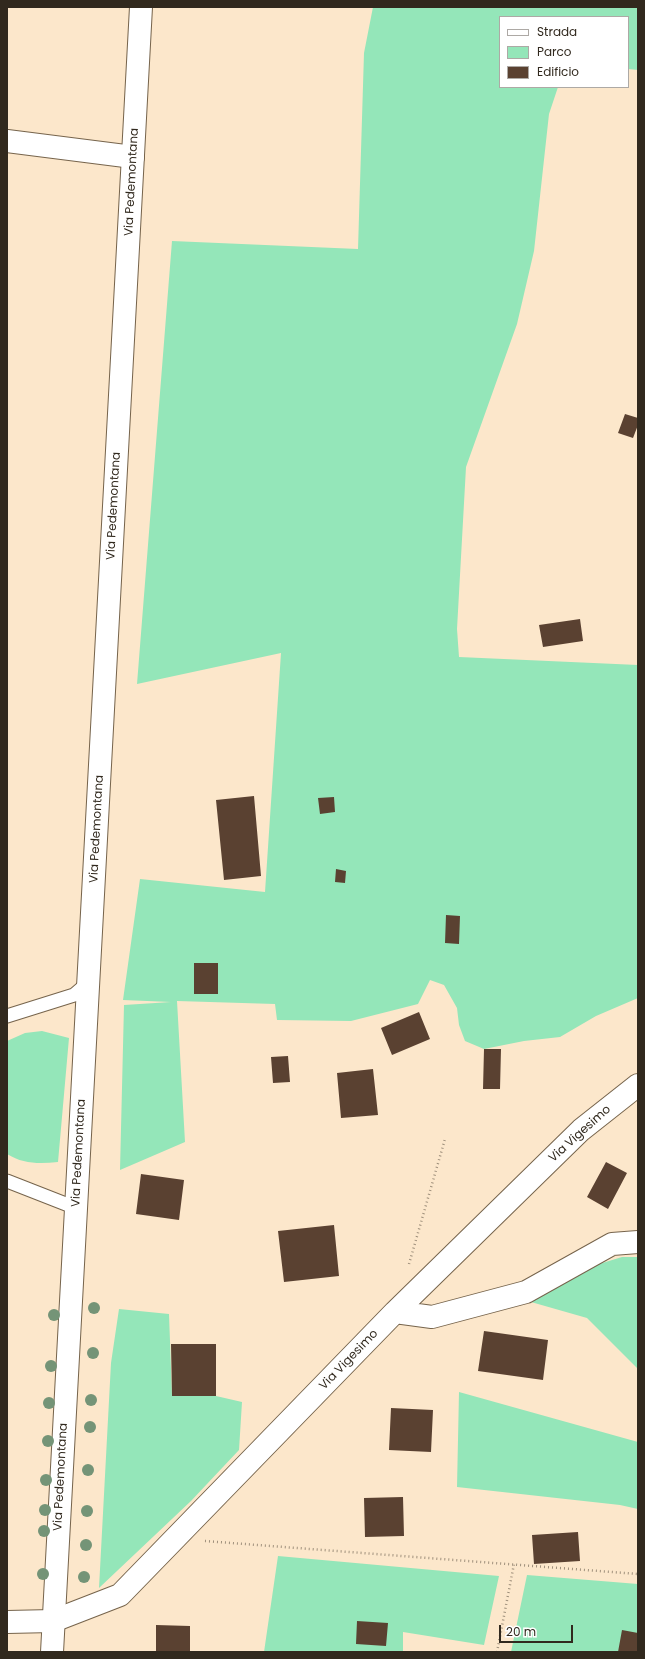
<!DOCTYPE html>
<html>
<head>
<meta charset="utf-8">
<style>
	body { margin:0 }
	#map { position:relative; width:645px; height:1659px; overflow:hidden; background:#fce7cb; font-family:Poppins,sans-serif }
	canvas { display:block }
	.frame { position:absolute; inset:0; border:8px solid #31291e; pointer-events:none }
	.legend { position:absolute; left:499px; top:16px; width:130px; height:72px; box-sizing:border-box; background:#fff; border:1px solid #ada9a5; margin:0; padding:5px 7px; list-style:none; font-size:12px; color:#31291e }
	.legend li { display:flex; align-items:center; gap:8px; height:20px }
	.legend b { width:20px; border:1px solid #ada9a5 }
	.scale { position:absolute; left:499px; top:1625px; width:74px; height:18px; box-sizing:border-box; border:2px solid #31291e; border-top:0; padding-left:5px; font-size:12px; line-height:14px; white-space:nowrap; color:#31291e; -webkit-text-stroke:3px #fff; paint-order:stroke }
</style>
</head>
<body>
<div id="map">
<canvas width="645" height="1659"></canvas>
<div class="frame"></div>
<ul class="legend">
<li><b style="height:5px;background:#fff"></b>Strada</li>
<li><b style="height:11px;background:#94e6b9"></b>Parco</li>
<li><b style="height:11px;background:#5a4131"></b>Edificio</li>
</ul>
<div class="scale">20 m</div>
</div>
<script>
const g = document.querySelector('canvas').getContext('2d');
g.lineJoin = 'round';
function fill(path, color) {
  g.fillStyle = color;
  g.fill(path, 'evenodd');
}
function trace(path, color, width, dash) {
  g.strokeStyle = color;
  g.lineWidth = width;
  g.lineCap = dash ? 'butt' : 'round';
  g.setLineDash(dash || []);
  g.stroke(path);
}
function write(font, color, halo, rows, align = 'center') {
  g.font = font + ' Poppins,sans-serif';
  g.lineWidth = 4;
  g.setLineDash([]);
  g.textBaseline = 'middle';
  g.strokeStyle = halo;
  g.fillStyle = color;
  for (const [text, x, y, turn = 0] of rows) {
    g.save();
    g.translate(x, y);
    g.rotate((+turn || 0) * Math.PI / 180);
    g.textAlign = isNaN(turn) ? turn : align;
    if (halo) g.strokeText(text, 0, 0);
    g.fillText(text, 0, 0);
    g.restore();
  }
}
fill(new Path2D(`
	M 373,7 L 638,7 L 638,70 L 628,69 L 628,17 L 500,17 L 500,87 L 558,87 L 549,114 L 534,251 L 517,324 L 466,467 L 457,629 L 459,657 L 638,665 L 638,998 L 596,1016 L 560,1037 L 524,1041 L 484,1049 L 465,1041 L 459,1025 L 457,1008 L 444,985 L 430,980 L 418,1004 L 351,1021 L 277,1020 L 275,1004 L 177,1001 L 185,1142 L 120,1170 L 124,1005 L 171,1002 L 123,1000 L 140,879 L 265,892 L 281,653 L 137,684 L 172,241 L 358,249 L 364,53 Z
	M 42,1031 L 69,1038 L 58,1162 C 39,1164 23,1164 7,1154 L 7,1041 L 25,1033 Z
	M 622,1257 L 638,1257 L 638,1369 L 587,1318 L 531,1302 L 599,1264 Z
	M 119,1309 L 169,1314 L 172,1396 L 216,1396 L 242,1402 L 239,1450 L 191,1501 L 99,1588 L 111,1363 Z
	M 459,1392 L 638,1442 L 638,1509 L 620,1505 L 457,1487 Z
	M 278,1556 L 499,1576 L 484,1645 L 403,1632 L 403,1652 L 264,1652 Z
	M 527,1575 L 638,1584 L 638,1652 L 511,1652 Z`), '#94e6b9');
fill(new Path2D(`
	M 625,414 L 638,418 L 638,425 L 633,438 L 618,433 Z
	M 580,619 L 583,641 L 543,647 L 539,625 Z
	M 254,796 L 261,876 L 224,880 L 216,800 Z
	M 334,797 L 335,812 L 320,814 L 318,798 Z
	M 336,869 L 346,871 L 345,883 L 335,882 Z
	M 446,915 L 460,916 L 459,944 L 445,943 Z
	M 194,963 L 218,963 L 218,994 L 194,994 Z
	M 419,1012 L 430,1039 L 392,1055 L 381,1028 Z
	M 484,1049 L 501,1049 L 500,1089 L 483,1089 Z
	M 288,1056 L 290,1082 L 273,1083 L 271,1057 Z
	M 373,1069 L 378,1115 L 341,1118 L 337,1073 Z
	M 606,1162 L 627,1173 L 608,1209 L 587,1197 Z
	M 141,1174 L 184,1180 L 179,1220 L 136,1214 Z
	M 334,1225 L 339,1276 L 284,1282 L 278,1231 Z
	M 484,1331 L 548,1340 L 543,1380 L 478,1371 Z
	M 171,1344 L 216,1344 L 216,1396 L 172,1396 Z
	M 391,1408 L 433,1410 L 431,1452 L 389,1450 Z
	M 403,1497 L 404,1536 L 365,1537 L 364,1498 Z
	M 578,1532 L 580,1561 L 534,1564 L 532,1535 Z
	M 357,1621 L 388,1623 L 386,1646 L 356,1644 Z
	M 156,1625 L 190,1626 L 190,1652 L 156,1652 Z
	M 622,1630 L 638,1633 L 638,1652 L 618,1652 Z`), '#5a4131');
const service = new Path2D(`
	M 7,1016 L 74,995 L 88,983
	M 7,1181 L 76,1208`);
const minor = new Path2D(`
	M 7,141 L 133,157
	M 395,1312 L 432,1317 L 526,1292 L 612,1244 L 638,1242
	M 7,1622 L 53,1621 L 120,1595 L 395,1312 L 581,1130 L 638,1085`);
const tertiary = new Path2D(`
	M 52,1652 L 141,7`);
trace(service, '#76644c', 15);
trace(minor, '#76644c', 24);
trace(tertiary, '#76644c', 24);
trace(new Path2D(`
	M 409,1264 L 445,1139
	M 205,1541 L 638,1574
	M 497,1652 L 514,1564`), '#9f907c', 2.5, [1, 3]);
trace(service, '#fff', 13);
trace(minor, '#fff', 22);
trace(tertiary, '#fff', 22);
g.fillStyle = '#749477';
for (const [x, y] of [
	[94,1308],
	[54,1315],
	[93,1353],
	[51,1366],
	[91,1400],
	[49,1403],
	[90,1427],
	[48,1441],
	[88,1470],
	[46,1480],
	[45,1510],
	[87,1511],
	[44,1531],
	[86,1545],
	[43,1574],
	[84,1577]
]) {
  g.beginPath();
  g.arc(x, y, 6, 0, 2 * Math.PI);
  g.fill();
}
write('12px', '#31291e', '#fff', [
	["Via Pedemontana",132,182,-87],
	["Via Pedemontana",114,506,-87],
	["Via Pedemontana",97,829,-87],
	["Via Vigesimo",580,1134,-42],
	["Via Pedemontana",79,1153,-87],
	["Via Vigesimo",349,1360,-46],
	["Via Pedemontana",61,1477,-87]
]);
</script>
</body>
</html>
